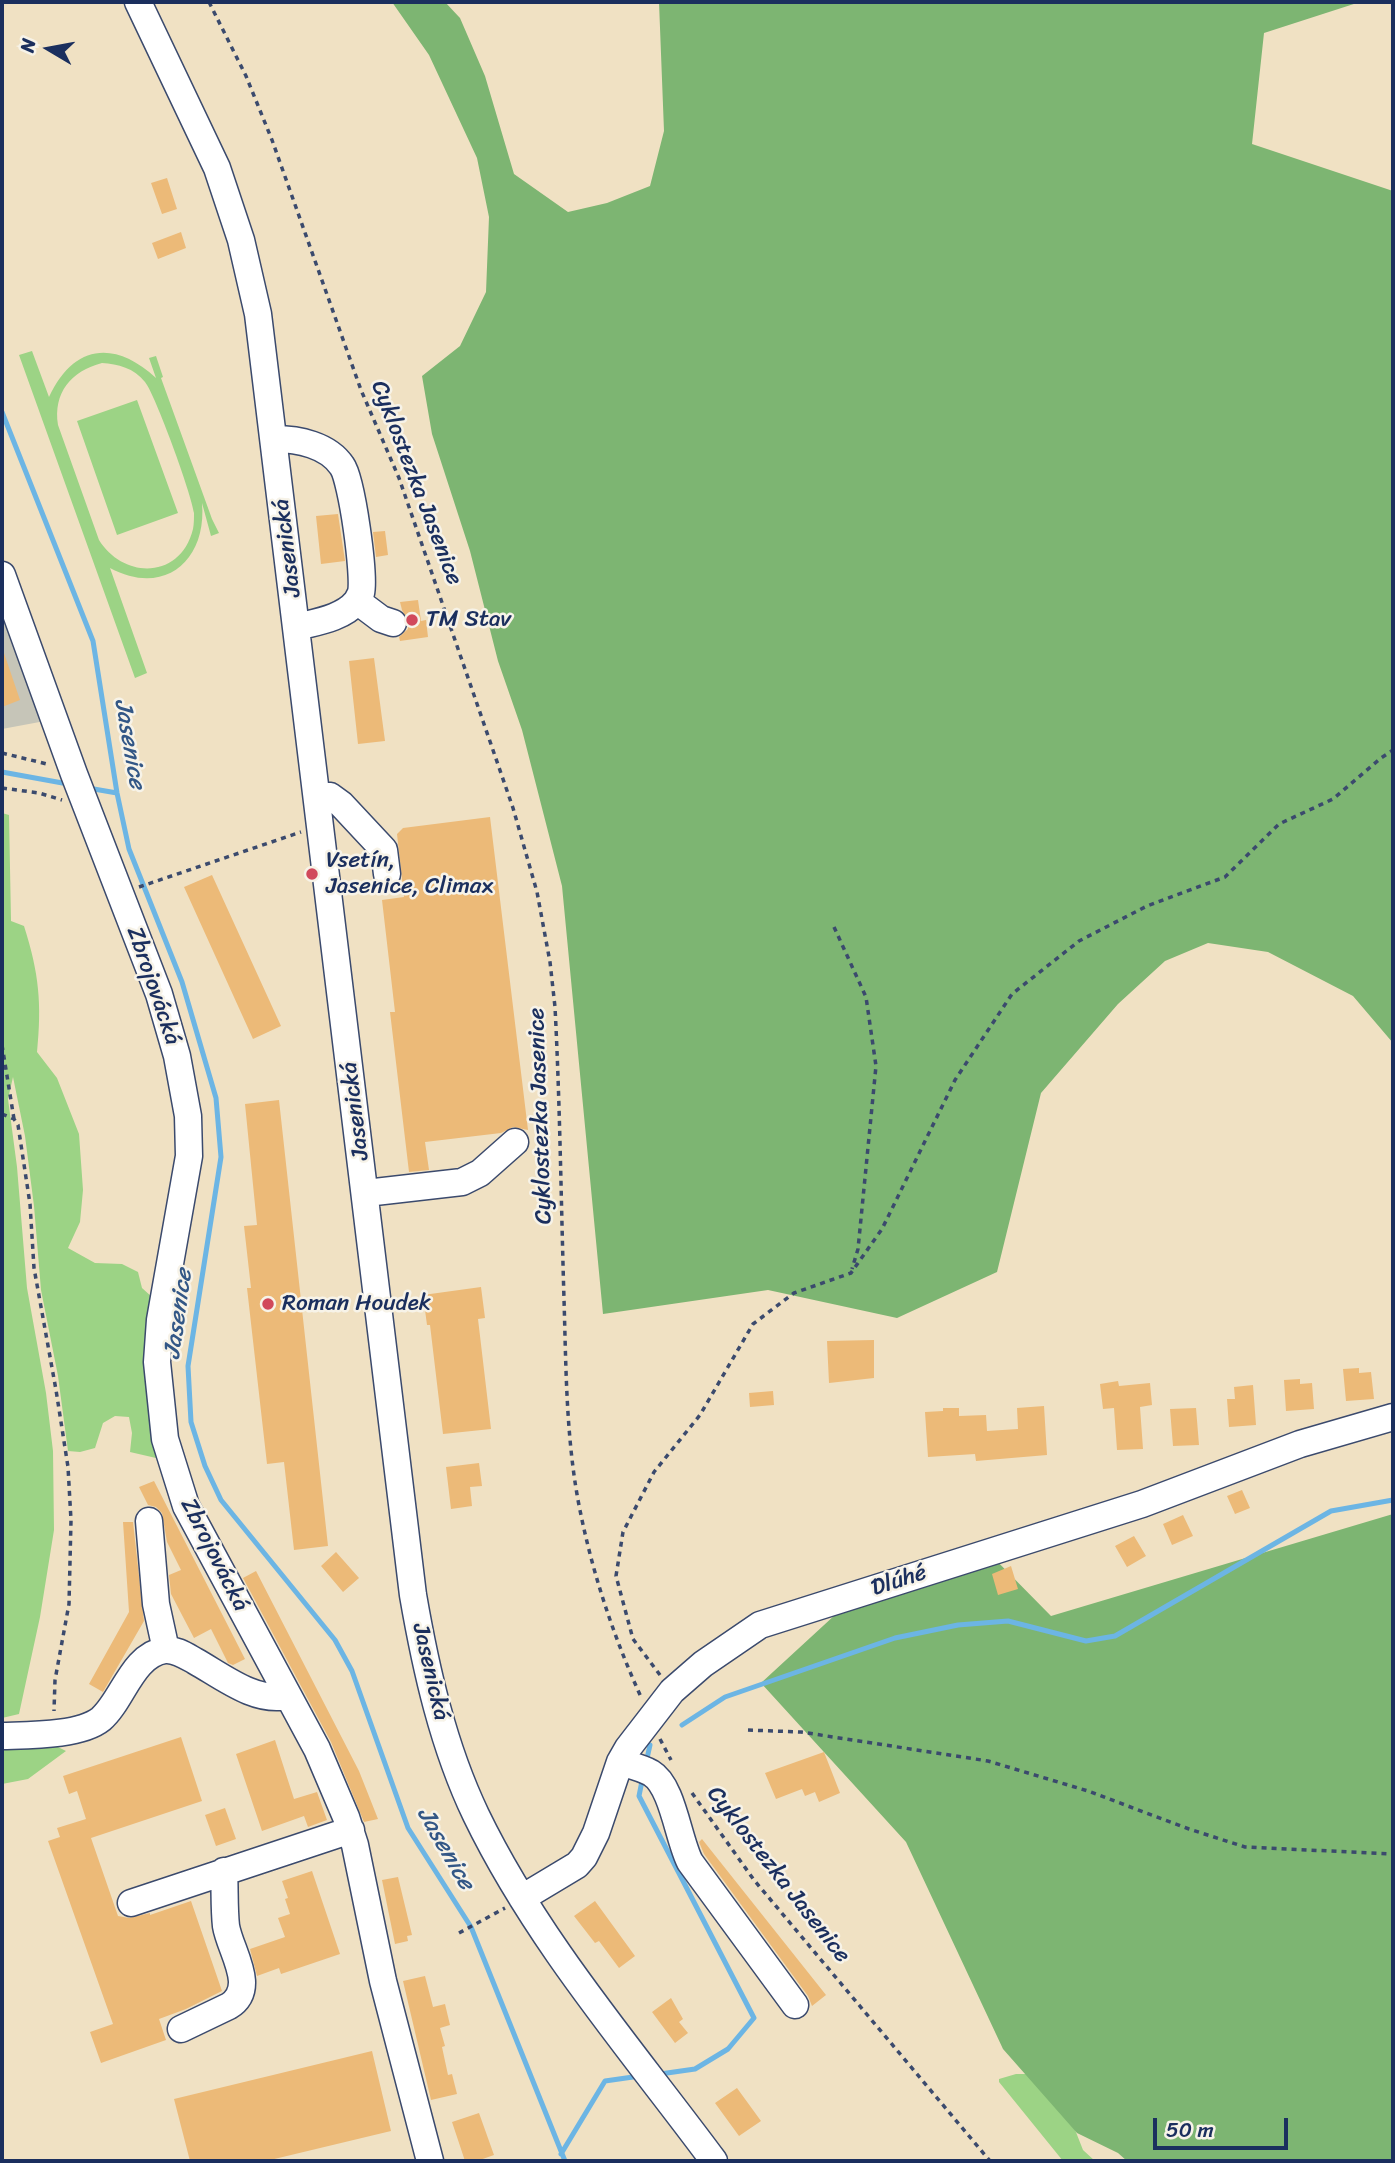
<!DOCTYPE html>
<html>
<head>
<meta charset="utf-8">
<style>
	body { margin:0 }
	#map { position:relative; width:1395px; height:2163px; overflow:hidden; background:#f0e1c3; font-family:Sriracha,sans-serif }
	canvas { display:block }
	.frame { position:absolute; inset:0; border:4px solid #1b2f5e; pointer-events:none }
	.north { position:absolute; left:14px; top:14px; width:70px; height:70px; -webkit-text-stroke:5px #f7f3e8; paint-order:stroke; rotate:280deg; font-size:19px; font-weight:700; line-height:28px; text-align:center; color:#1b2f5e }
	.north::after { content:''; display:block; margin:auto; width:24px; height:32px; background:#1b2f5e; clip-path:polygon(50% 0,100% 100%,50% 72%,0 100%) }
	.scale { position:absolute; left:1153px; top:2118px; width:135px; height:32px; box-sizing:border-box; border:4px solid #1b2f5e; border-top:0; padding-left:9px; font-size:21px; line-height:24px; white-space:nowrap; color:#1b2f5e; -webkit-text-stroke:5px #f7f3e8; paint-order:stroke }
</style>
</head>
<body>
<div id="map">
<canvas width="1395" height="2163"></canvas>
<div class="frame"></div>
<div class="north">N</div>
<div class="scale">50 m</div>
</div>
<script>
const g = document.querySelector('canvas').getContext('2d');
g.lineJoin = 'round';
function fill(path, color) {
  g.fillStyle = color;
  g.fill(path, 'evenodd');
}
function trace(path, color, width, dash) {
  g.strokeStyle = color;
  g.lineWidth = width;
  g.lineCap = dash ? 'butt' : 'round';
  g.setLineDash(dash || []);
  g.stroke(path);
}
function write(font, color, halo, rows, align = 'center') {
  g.font = font + ' Sriracha,sans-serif';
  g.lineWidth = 5;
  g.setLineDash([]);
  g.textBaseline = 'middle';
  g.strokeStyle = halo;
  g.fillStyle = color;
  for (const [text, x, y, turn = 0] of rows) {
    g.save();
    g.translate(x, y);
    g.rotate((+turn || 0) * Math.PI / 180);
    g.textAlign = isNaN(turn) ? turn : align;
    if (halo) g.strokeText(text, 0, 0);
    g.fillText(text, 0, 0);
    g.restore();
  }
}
fill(new Path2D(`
	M 2,605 L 45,721 L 2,729 Z`), '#c6c5b8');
fill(new Path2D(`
	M 32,351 L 49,397 C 73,345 114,339 156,378 L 149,358 L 156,356 L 163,377 L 161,378 L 212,519 L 219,533 L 211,536 L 202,503 C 207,561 164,597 110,568 L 147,673 L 135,678 L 19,355 ZM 102,363 C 118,364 134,368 145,382 C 155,394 192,495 194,513 C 194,518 194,524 193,529 C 181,579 124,580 99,540 L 58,425 C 53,393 71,371 102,363 Z
	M 137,400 L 178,513 L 117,535 L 77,421 Z
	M 2,813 L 9,815 L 11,921 L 24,926 C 39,973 42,1004 37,1052 L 57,1078 L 79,1134 L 83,1190 L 80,1222 L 68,1248 L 95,1263 L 122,1264 L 138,1272 L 142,1288 L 152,1297 L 152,1413 L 156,1458 L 130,1452 L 132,1433 L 129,1417 L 115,1416 L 103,1423 L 95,1448 L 80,1452 L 68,1451 L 58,1376 L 41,1290 L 34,1206 L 25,1136 L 13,1077 L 8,1099 L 17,1167 L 27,1288 L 46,1393 L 53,1451 L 54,1530 L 40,1617 L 19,1714 L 2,1718 Z
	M 54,1745 L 66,1751 L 28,1779 L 2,1784 L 2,1750 Z
	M 1016,2074 L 1028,2074 L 1070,2117 L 1083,2150 L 1095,2161 L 1063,2161 L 999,2082 L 999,2079 Z`), '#9cd385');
fill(new Path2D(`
	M 392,2 L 445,2 L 460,18 L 485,76 L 514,174 L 568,212 L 607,203 L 650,186 L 664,131 L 659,2 L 1360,2 L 1264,33 L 1252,144 L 1393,191 L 1393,1043 L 1353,996 L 1268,952 L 1208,943 L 1165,961 L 1118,1004 L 1041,1093 L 997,1272 L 897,1318 L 768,1290 L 603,1314 L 562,886 L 522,730 L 498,661 L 470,551 L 432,434 L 422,376 L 460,346 L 486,292 L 489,217 L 477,158 L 429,55 Z
	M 1393,1514 L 1393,2161 L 1127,2161 L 1118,2153 L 1077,2133 L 1003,2049 L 906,1842 L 761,1683 L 873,1580 L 985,1549 L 1051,1616 Z`), '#7db572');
trace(new Path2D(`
	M 2,412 L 93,641 L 117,793 L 129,849 L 182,982 L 216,1098 L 221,1157 L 188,1366 L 191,1422 L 205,1466 L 221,1500 L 335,1640 L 352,1671 L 408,1828 L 471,1927 L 565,2161
	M 2,772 L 68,784
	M 88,788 L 117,793
	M 682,1725 L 725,1697 L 895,1638 L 958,1625 L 1008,1621 L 1086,1641 L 1115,1636 L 1331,1511 L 1393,1500
	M 646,1763 L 650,1745
	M 643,1776 L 639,1796 L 754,2018 L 728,2049 L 695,2069 L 660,2074
	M 561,2154 L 605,2081 L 640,2076`), '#6cb5e4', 5);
fill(new Path2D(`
	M 167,178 L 177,209 L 162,214 L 151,183 Z
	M 181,232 L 186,248 L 158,259 L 152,243 Z
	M 338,514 L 345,561 L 321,564 L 316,516 Z
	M 385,531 L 388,555 L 376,557 L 373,532 Z
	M 418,600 L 421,621 L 426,620 L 428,637 L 400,641 L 399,637 L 408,629 L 408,621 L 402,610 L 400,602 Z
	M 4,653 L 20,700 L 2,707 L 2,654 Z
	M 374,658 L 385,741 L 358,744 L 349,661 Z
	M 490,817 L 528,1130 L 513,1127 L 501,1133 L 425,1142 L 429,1170 L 409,1172 L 390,1012 L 395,1012 L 382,900 L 404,897 L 397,834 L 403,828 Z
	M 212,875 L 281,1026 L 253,1039 L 184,887 Z
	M 279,1100 L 328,1546 L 294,1550 L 284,1462 L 267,1464 L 247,1288 L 251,1288 L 244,1226 L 257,1225 L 245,1104 Z
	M 481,1287 L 485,1318 L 478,1319 L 491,1429 L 443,1434 L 430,1325 L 427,1325 L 423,1295 Z
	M 874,1340 L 874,1378 L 829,1383 L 827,1341 Z
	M 1359,1368 L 1359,1373 L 1371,1372 L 1374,1399 L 1346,1401 L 1343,1369 Z
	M 1300,1379 L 1300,1384 L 1312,1383 L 1314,1409 L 1286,1411 L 1284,1380 Z
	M 1118,1381 L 1119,1386 L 1150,1383 L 1152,1405 L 1140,1407 L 1143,1449 L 1117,1450 L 1114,1408 L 1103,1409 L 1100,1384 Z
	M 1253,1385 L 1256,1425 L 1229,1427 L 1227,1399 L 1235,1399 L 1234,1387 Z
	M 773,1391 L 774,1405 L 750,1407 L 749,1393 Z
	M 1044,1406 L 1047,1455 L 976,1461 L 975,1454 L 928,1457 L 925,1412 L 943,1411 L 943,1408 L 959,1408 L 959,1416 L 986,1415 L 987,1431 L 1018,1429 L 1017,1408 Z
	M 1196,1408 L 1199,1445 L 1173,1446 L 1170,1409 Z
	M 479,1463 L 482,1486 L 470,1487 L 472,1506 L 451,1509 L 446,1467 Z
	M 154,1481 L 245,1659 L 233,1665 L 228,1663 L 211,1629 L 194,1638 L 171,1594 L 169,1575 L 181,1570 L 167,1542 L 162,1513 L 156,1507 L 148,1505 L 139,1487 Z
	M 1242,1490 L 1250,1508 L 1235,1514 L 1227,1496 Z
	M 1183,1515 L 1193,1536 L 1172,1545 L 1163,1524 Z
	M 123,1522 L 133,1522 L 144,1621 L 103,1692 L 89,1684 L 129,1612 Z
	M 1134,1536 L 1146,1556 L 1127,1567 L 1115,1546 Z
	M 336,1552 L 359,1578 L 343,1592 L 321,1566 Z
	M 1011,1566 L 1018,1589 L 998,1595 L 992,1574 Z
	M 256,1571 L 359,1771 L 378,1819 L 364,1822 L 331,1742 L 243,1578 Z
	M 181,1737 L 202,1801 L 91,1838 L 118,1916 L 129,1918 L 150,1913 L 150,1915 L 191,1901 L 222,1991 L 186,2009 L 159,2019 L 166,2040 L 101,2063 L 90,2032 L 113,2024 L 48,1841 L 60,1837 L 57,1828 L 86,1819 L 77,1791 L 69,1794 L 63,1776 Z
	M 275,1740 L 294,1799 L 317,1792 L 327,1820 L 308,1827 L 304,1816 L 262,1831 L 236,1754 Z
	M 824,1752 L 840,1793 L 819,1802 L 815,1792 L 805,1796 L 802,1789 L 776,1799 L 765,1773 Z
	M 225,1808 L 236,1839 L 216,1846 L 205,1815 Z
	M 702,1839 L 826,1995 L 812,2006 L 808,1996 L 704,1854 L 699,1842 Z
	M 312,1871 L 340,1954 L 281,1974 L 279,1968 L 257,1976 L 250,1949 L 285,1937 L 278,1918 L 290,1914 L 285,1899 L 288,1898 L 282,1881 Z
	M 398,1877 L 412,1935 L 407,1936 L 408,1941 L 395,1944 L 382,1880 Z
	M 595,1901 L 635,1956 L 619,1968 L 599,1941 L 595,1943 L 574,1916 Z
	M 425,1976 L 433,2007 L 445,2004 L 450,2025 L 440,2028 L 445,2046 L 442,2047 L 448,2075 L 452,2074 L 457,2094 L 431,2100 L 403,1981 Z
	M 671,1998 L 683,2019 L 679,2022 L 688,2033 L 675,2043 L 652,2012 Z
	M 372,2051 L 391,2131 L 266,2161 L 190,2161 L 174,2099 Z
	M 737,2088 L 761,2121 L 739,2136 L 715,2103 Z
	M 479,2113 L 494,2155 L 477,2161 L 465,2161 L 452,2122 Z`), '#ecba78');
const minor = new Path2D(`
	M 138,2 L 217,168 L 241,240 L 258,314 L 413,1595 C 426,1670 443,1746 476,1815 C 537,1941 631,2049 714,2161
	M 275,439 C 298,439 328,445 342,466 C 352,480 365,576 361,593 C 360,595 357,601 356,602 C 343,618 316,622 297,627
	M 2,575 L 74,774 L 159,994 L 177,1056 L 188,1116 L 189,1156 L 160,1320 L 157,1362 L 165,1439 L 186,1506 L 317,1749 L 346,1817 L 355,1845 L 383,1981 L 430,2161
	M 357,601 L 381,619 L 393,623
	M 317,795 L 330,796 L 341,804 L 384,850 L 387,874
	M 366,1193 L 462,1182 L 480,1173 L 515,1142
	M 149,1521 L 156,1604 L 166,1650
	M 2,1736 C 28,1735 80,1736 101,1719 C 123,1700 132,1655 165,1650 C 176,1649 186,1656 195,1661 C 222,1676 255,1703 287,1696
	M 620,1762 C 630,1765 642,1768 651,1773 C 673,1786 678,1839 690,1862 L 795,2005
	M 522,1898 L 577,1865 L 584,1857 L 596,1833 L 620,1762 L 628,1748 L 672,1691 L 703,1664 L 760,1625 L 1142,1504 L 1300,1444 L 1393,1417
	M 131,1903 L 351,1830
	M 181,2029 L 229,2006 C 258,1988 230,1951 226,1926 C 224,1908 225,1889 224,1871`);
trace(minor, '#3b4a6d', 29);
trace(new Path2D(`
	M 209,2 L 246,76 L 272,140 L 361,390 L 399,478 L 513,808 L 537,892 L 550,962 L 555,1007 C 560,1104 561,1201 564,1299 C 566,1366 566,1434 578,1500 C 591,1569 612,1633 641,1697
	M 2,753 L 47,764
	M 2,788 L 39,793 L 62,800
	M 139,887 L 301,832
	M 834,927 L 866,997 L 876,1066 L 858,1249 L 852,1269
	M 2,1045 L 14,1119
	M 2,1114 L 14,1119 L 18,1125 L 30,1204 L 34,1268 L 56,1390 L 68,1467 L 71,1520 L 69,1604 L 55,1680 L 54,1711
	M 660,1675 L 633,1639 L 616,1576 L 623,1532 L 654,1472 L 700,1415 L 753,1324 L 794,1293 L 851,1273 L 882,1229 L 955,1080 L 1012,994 L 1079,941 L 1147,906 L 1225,877 L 1279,824 L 1333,799 L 1381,758 L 1393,750
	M 748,1730 L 801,1732 L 988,1761 L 1088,1791 L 1189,1829 L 1245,1847 L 1393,1854
	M 660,1739 L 671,1760
	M 692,1793 L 754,1880 L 990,2161
	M 459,1933 L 505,1908`), '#3b4a6d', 3.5, [5, 5]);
trace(minor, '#fff', 26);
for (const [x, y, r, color] of [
	[412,620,7,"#d1495b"],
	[312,874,7,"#d1495b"],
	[268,1304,7,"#d1495b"]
]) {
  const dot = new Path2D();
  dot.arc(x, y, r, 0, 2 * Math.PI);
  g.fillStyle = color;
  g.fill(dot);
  trace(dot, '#f7f3e8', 2.5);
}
write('23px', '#1b2f5e', '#f7f3e8', [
	["Cyklostezka Jasenice",416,483,69],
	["Jasenická",288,548,-97],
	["Zbrojovácká",153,986,71],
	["Jasenická",356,1111,-97],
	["Cyklostezka Jasenice",541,1116,-92],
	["Zbrojovácká",214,1555,63],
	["Dlúhé",899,1581,-18],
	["Jasenická",430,1672,77],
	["Cyklostezka Jasenice",778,1875,52]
]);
write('23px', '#1b2f5e', '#f7f3e8', [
	["TM Stav",426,620],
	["Vsetín,",326,861],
	["Jasenice, Climax",326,887],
	["Roman Houdek",282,1304]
], 'left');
write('italic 24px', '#335786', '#f7f3e8', [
	["Jasenice",129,744,80],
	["Jasenice",179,1314,-82],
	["Jasenice",445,1849,60]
]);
</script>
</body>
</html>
